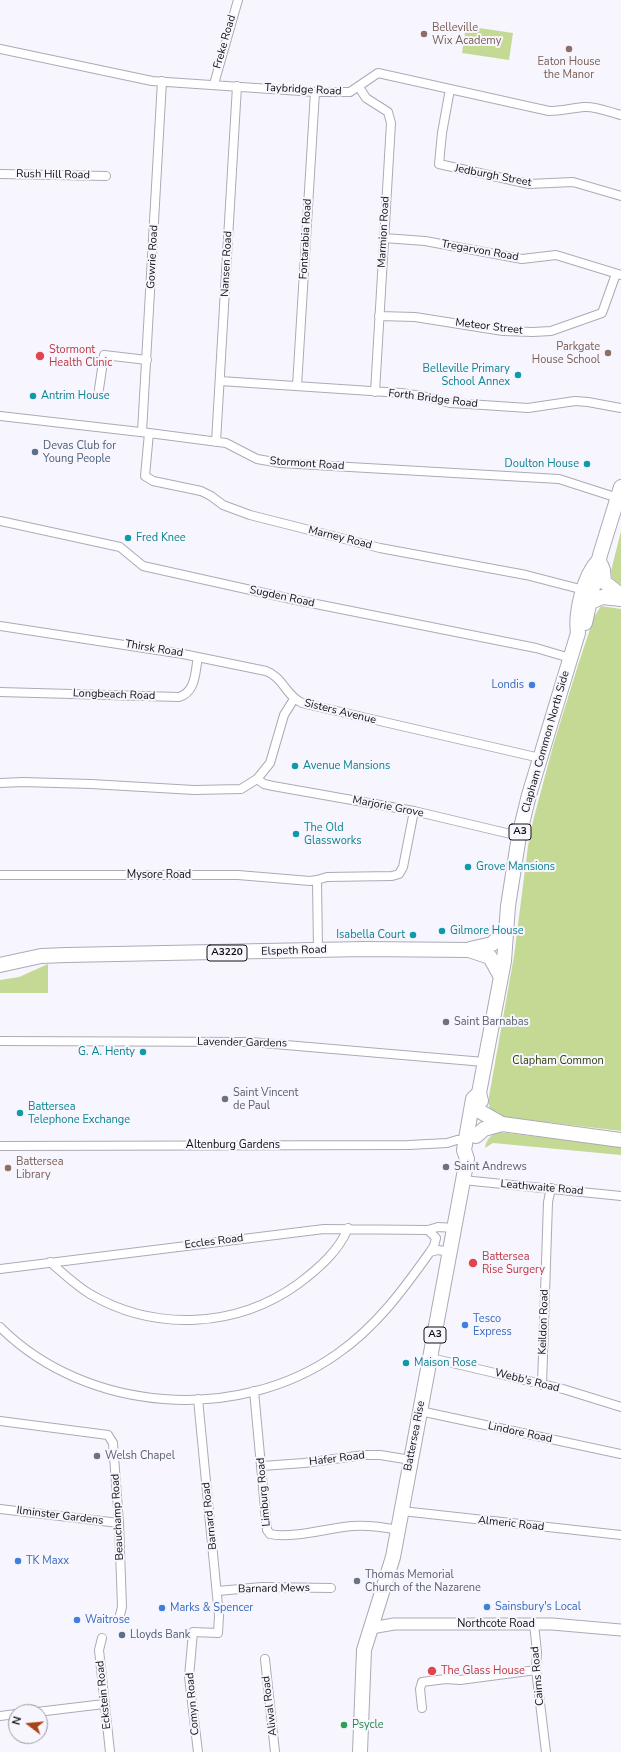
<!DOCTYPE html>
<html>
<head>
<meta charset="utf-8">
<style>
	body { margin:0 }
	#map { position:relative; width:621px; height:1752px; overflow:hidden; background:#f7f6fe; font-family:"Nunito Sans",sans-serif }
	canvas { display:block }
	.north { position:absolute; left:8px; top:1704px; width:40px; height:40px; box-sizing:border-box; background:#f7f6fe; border:1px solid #9b9aa0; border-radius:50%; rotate:286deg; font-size:11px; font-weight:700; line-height:16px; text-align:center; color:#101013 }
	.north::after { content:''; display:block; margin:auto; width:14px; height:18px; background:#a94319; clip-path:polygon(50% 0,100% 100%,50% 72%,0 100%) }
</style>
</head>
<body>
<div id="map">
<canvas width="621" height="1752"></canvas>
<div class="north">N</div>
</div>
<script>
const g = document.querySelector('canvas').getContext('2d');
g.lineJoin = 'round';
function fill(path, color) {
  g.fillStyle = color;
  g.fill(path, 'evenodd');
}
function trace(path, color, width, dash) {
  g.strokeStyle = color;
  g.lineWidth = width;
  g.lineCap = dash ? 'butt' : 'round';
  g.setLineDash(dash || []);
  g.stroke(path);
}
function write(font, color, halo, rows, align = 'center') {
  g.font = font + ' "Nunito Sans",sans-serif';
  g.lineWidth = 4;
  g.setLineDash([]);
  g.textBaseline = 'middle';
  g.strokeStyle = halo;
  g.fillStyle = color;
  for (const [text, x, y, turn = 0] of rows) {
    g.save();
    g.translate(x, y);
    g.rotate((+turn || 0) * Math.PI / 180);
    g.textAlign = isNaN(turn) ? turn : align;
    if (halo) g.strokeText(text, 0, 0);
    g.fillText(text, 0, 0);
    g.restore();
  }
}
fill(new Path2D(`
	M 466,26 L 513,33 L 509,60 L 462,53 Z
	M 621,531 L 621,585 L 612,578 L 611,571 Z
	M 601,606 L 621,609 L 621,1131 L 503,1117 L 491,1111 L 488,1102 L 514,956 L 528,846 L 533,821 L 553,746 L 578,665 L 594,617 Z
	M 48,964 L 48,993 L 0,993 L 0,980 L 19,977 Z
	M 499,1132 L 621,1147 L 621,1155 L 493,1143 L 485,1148 C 486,1140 491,1134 499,1132 Z`), '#c4da94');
const street = new Path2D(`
	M 0,49 L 152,81 L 315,92 L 350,92 L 378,73 L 549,111 C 561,111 572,108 584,107 C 596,106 609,112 621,115
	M 214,84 L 238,0
	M 359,87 L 366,98 L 388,112 L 391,123 L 375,392
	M 450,89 L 442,133 L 439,164 L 529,184 L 573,182 L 621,196
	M 0,174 L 106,176
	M 384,238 L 425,241 L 522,259 L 556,255 L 621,275
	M 379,316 L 415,317 L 503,331 L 533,332 L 551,331 L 602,313 L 616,274
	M 220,381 L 401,393 L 422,396 L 450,403 L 468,404 L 528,408 L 575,401 L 588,402 L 621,408
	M 297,386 L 315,92
	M 99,389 L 104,355 L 147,360
	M 0,416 L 149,433 L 226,443 L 257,459 L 280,463 L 559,479 L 618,498
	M 142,432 L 162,81
	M 149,433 L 145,476 L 153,481 L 201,491 L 211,496 L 223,505 L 250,515 L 380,548 L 526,575 L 584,590
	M 216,442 L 237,86
	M 0,521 L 120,547 L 143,566 L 291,599 L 536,648 L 570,658
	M 0,626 L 183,654 L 266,671 C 283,677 286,696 302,703 L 540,758
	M 0,692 L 179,697 C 196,692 195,672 198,657
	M 257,779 L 264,784 L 273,786 L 414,811 L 519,836
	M 0,783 L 23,782 L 91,784 L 194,790 L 241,789 L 257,779 L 270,763 L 284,715 L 294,699
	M 0,875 L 238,875 L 310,881 L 317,880 L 318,950
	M 317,880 L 327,877 L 392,876 L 399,874 L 403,867 L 414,811
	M 0,1041 L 251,1042 L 484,1062
	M 0,1146 L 409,1145 L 447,1143 L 457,1140 L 466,1140
	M 463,1180 L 621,1196
	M 428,1230 L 436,1238 L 434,1246 L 430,1252
	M 50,1262 C 63,1273 75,1285 90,1294 C 155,1332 237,1328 298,1284 C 318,1269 339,1251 348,1228
	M 0,1269 L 324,1229 L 428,1230 L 438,1227 L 455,1228
	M 0,1327 C 86,1413 238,1424 337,1354 C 376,1327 403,1290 430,1252 L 438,1250 L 450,1252
	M 431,1358 L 563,1389 L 621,1407
	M 542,1385 L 548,1202 L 551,1188
	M 254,1391 L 267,1530 L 270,1534 C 291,1539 329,1528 352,1526 C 367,1525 383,1527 398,1530
	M 198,1399 L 219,1616 L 218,1633 L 193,1632 L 189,1677 L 198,1752
	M 420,1411 L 621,1454
	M 0,1421 L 108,1435 L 113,1443 L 119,1523 L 122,1607 L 120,1615
	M 262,1466 L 304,1463 L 364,1455 L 380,1455 L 411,1460
	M 0,1509 L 119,1523
	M 402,1511 L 621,1535
	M 218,1591 L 262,1587 L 331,1588
	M 534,1624 L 537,1652 L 536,1670 L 546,1752
	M 102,1638 L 99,1650 L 110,1752
	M 265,1659 L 275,1752
	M 422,1708 L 420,1689 L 422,1682 L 446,1679 L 460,1680 L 536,1670
	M 37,1712 L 104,1704
	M 0,1716 L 16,1714`);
const secondary = new Path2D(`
	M 371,1628 L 394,1624 L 552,1624 L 621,1630`);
const highway = new Path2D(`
	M 601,565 L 603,570 L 604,582 L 621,595
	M 584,605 L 602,597 L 621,599
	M 585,623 L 600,555 L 621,487
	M 470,949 L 492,944 L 506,930
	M 0,965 L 41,956 L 66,955 L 364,949 L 469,950 L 490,957 L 500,975
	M 481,1101 L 479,1093 L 504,961 L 508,906 L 519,836 L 529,795 L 578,633 C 575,613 584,576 598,561
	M 473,1102 L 481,1112 L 502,1124
	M 476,1136 L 484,1129 L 502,1124 L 621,1140
	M 360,1752 L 364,1650 L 393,1557 L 467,1159 L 464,1150 L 473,1099 L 479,1093`);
trace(street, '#acabb5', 10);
trace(secondary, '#acabb5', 13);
trace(highway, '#acabb5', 16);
trace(street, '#fff', 8);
trace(secondary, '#fff', 11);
trace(highway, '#fff', 14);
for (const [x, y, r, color] of [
	[424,34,4,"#8d6e63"],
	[569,49,4,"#8d6e63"],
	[608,353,4,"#8d6e63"],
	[40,356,5,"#e0444e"],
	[518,375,4,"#0f9aa8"],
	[33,396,4,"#0f9aa8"],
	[35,452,4,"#5c6f8a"],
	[587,464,4,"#0f9aa8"],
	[128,538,4,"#0f9aa8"],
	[532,685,4,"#3f7fe0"],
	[295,766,4,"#0f9aa8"],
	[296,834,4,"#0f9aa8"],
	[468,867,4,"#0f9aa8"],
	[442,931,4,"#0f9aa8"],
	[413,935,4,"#0f9aa8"],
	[446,1022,4,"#6b7280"],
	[143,1052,4,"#0f9aa8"],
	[225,1099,4,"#6b7280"],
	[20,1113,4,"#0f9aa8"],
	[446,1167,4,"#6b7280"],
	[8,1168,4,"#8d6e63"],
	[473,1263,5,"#e0444e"],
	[465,1325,4,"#3f7fe0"],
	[406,1363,4,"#0f9aa8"],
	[97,1456,4,"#6b7280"],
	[18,1561,4,"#3f7fe0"],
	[357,1581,4,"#6b7280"],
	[487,1607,4,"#3f7fe0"],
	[162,1608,4,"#3f7fe0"],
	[77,1620,4,"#3f7fe0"],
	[122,1635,4,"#5c6f8a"],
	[432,1671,5,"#e0444e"],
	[344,1725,4,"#2e9e5b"]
]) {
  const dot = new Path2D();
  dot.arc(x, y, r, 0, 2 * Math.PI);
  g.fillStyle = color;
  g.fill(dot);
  trace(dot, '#f7f6fe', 1.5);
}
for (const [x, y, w] of [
	[520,832,22],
	[227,953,40],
	[435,1335,22]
]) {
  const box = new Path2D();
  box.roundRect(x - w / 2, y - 8, w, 16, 3);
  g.fillStyle = '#f7f6fe';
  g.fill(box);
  trace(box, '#101013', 1);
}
write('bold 10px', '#101013', null, [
	["A3",520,832],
	["A3220",227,953],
	["A3",435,1335]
]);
write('11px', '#785e54', '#f7f6fe', [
	["Belleville",432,28],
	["Wix Academy",432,41],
	["Eaton House",569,62,"center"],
	["the Manor",569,75,"center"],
	["Parkgate",600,347,"right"],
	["House School",600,360,"right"],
	["Battersea",16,1162],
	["Library",16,1175]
], 'left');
write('11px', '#101013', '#f7f6fe', [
	["Freke Road",225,42,-74],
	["Taybridge Road",303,90,3],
	["Rush Hill Road",53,175,1],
	["Jedburgh Street",493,176,11],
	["Marmion Road",384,232,-87],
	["Fontarabia Road",306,239,-87],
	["Tregarvon Road",480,251,10],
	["Gowrie Road",153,257,-87],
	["Nansen Road",227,264,-87],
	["Meteor Street",489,327,7],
	["Forth Bridge Road",433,399,7],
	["Stormont Road",307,464,4],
	["Marney Road",340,538,14],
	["Sugden Road",282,597,12],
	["Thirsk Road",154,649,9],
	["Longbeach Road",114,695,2],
	["Sisters Avenue",340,712,14],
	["Clapham Common North Side",546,742,-74],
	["Marjorie Grove",388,807,11],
	["Mysore Road",159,875],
	["Elspeth Road",294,951,-2],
	["Lavender Gardens",242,1043,1],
	["Altenburg Gardens",233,1145],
	["Leathwaite Road",542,1188,5],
	["Eccles Road",214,1242,-7],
	["Keildon Road",544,1322,-88],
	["Webb's Road",527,1381,14],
	["Lindore Road",520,1433,12],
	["Battersea Rise",415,1436,-79],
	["Hafer Road",337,1459,-7],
	["Limburg Road",264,1492,-95],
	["Ilminster Gardens",60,1516,7],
	["Barnard Road",210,1516,-96],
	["Beauchamp Road",118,1517,-93],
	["Almeric Road",511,1524,6],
	["Barnard Mews",274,1589,-1],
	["Northcote Road",496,1624],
	["Cairns Road",538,1676,-95],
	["Eckstein Road",104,1695,-96],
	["Comyn Road",193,1704,-95],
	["Aliwal Road",270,1706,-97]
]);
write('11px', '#be3a42', '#f7f6fe', [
	["Stormont",49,350],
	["Health Clinic",49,363],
	["Battersea",482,1257],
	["Rise Surgery",482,1270],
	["The Glass House",441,1671]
], 'left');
write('11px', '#0d838f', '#f7f6fe', [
	["Belleville Primary",510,369,"right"],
	["School Annex",510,382,"right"],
	["Antrim House",41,396],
	["Doulton House",579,464,"right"],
	["Fred Knee",136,538],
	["Avenue Mansions",303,766],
	["The Old",304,828],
	["Glassworks",304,841],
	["Grove Mansions",476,867],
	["Gilmore House",450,931],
	["Isabella Court",405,935,"right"],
	["G. A. Henty",135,1052,"right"],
	["Battersea",28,1107],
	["Telephone Exchange",28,1120],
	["Maison Rose",414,1363]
], 'left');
write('11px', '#4e5e75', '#f7f6fe', [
	["Devas Club for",43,446],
	["Young People",43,459],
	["Lloyds Bank",130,1635]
], 'left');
write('11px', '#366cbe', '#f7f6fe', [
	["Londis",524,685,"right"],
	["Tesco",473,1319],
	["Express",473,1332],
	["TK Maxx",26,1561],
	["Sainsbury's Local",495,1607],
	["Marks & Spencer",170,1608],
	["Waitrose",85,1620]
], 'left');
write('11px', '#5b616d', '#f7f6fe', [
	["Saint Barnabas",454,1022],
	["Saint Vincent",233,1093],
	["de Paul",233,1106],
	["Saint Andrews",454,1167],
	["Welsh Chapel",105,1456],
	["Thomas Memorial",365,1575],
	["Church of the Nazarene",365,1588]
], 'left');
write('11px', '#313e0b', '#f7f6fe', [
	["Clapham Common",558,1061]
]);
write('11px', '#27864d', '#f7f6fe', [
	["Psycle",352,1725]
], 'left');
</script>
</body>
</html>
